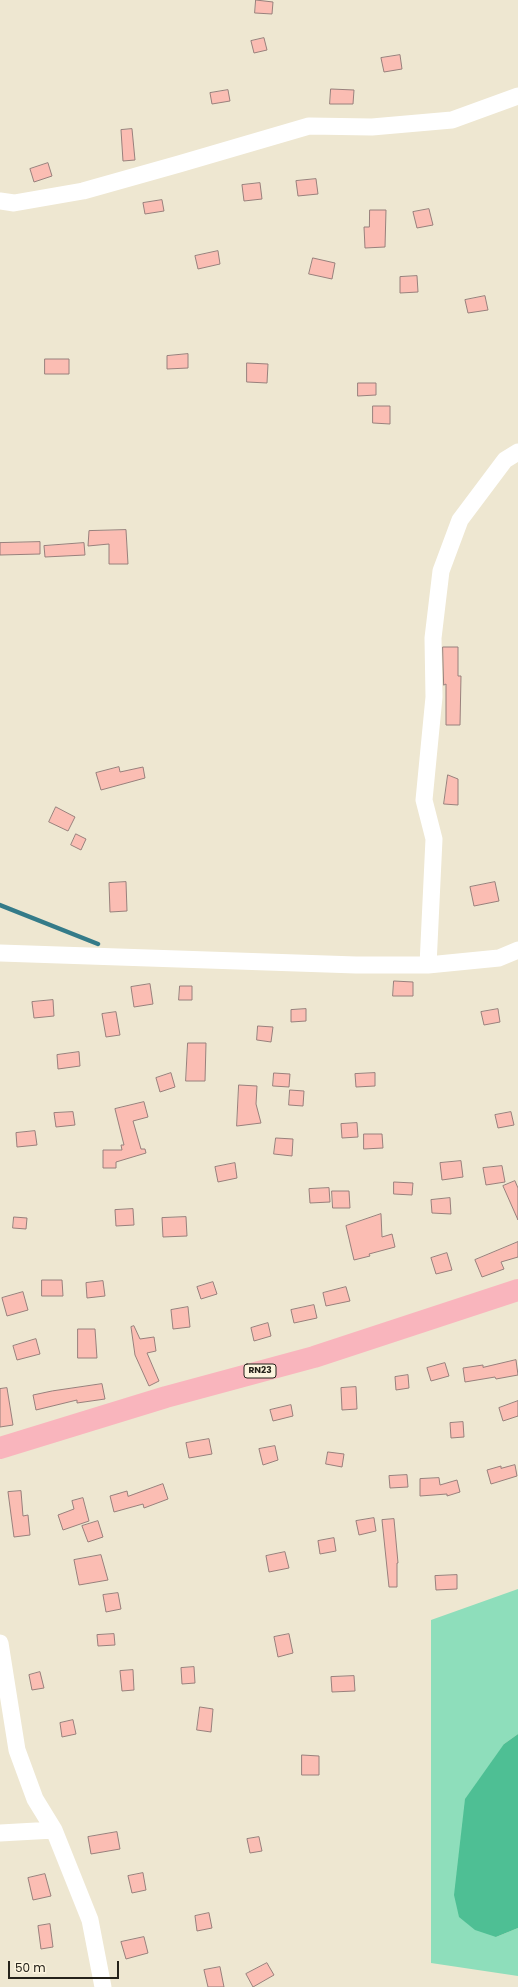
<!DOCTYPE html>
<html>
<head>
<meta charset="utf-8">
<style>
	body { margin:0 }
	#map { position:relative; width:518px; height:1987px; overflow:hidden; background:#eee7d1; font-family:Poppins,sans-serif }
	canvas { display:block }
	.scale { position:absolute; left:8px; top:1961px; width:111px; height:18px; box-sizing:border-box; border:2px solid #25221a; border-top:0; padding-left:5px; font-size:12px; line-height:14px; white-space:nowrap; color:#25221a; -webkit-text-stroke:3px #fcf4de; paint-order:stroke }
</style>
</head>
<body>
<div id="map">
<canvas width="518" height="1987"></canvas>
<div class="scale">50 m</div>
</div>
<script>
const g = document.querySelector('canvas').getContext('2d');
g.lineJoin = 'round';
function fill(path, color) {
  g.fillStyle = color;
  g.fill(path, 'evenodd');
}
function trace(path, color, width, dash) {
  g.strokeStyle = color;
  g.lineWidth = width;
  g.lineCap = dash ? 'butt' : 'round';
  g.setLineDash(dash || []);
  g.stroke(path);
}
function write(font, color, halo, rows, align = 'center') {
  g.font = font + ' Poppins,sans-serif';
  g.lineWidth = 4;
  g.setLineDash([]);
  g.textBaseline = 'middle';
  g.strokeStyle = halo;
  g.fillStyle = color;
  for (const [text, x, y, turn = 0] of rows) {
    g.save();
    g.translate(x, y);
    g.rotate((+turn || 0) * Math.PI / 180);
    g.textAlign = isNaN(turn) ? turn : align;
    if (halo) g.strokeText(text, 0, 0);
    g.fillText(text, 0, 0);
    g.restore();
  }
}
fill(new Path2D(`
	M 518,1589 L 518,1734 L 504,1744 L 496,1937 L 518,1928 L 518,1976 L 431,1963 L 431,1620 Z`), '#8edebb');
fill(new Path2D(`
	M 518,1734 L 518,1928 L 496,1937 L 475,1930 L 459,1917 L 454,1895 L 465,1799 L 504,1744 Z`), '#4ebf94');
trace(new Path2D(`
	M 0,905 L 98,944`), '#347b89', 4.5);
const building = new Path2D(`
	M 256,0 L 273,2 L 272,14 L 255,13 Z
	M 264,38 L 267,50 L 254,53 L 251,41 Z
	M 400,55 L 402,69 L 384,72 L 381,58 Z
	M 331,89 L 354,90 L 353,104 L 330,104 Z
	M 228,90 L 230,101 L 212,104 L 210,93 Z
	M 132,129 L 135,160 L 123,161 L 121,130 Z
	M 48,163 L 52,176 L 34,182 L 30,169 Z
	M 316,179 L 318,194 L 298,196 L 296,181 Z
	M 260,183 L 262,199 L 244,201 L 242,185 Z
	M 162,200 L 164,211 L 145,214 L 143,203 Z
	M 429,209 L 433,225 L 417,228 L 413,212 Z
	M 370,210 L 386,210 L 385,247 L 365,248 L 364,227 L 369,227 Z
	M 218,251 L 220,264 L 198,269 L 195,256 Z
	M 313,258 L 335,263 L 332,279 L 309,274 Z
	M 417,276 L 418,292 L 400,293 L 400,277 Z
	M 485,296 L 488,310 L 468,313 L 465,300 Z
	M 188,354 L 188,368 L 167,369 L 167,356 Z
	M 45,359 L 69,359 L 69,374 L 45,374 Z
	M 247,363 L 268,364 L 267,383 L 247,382 Z
	M 358,383 L 376,383 L 376,395 L 358,396 Z
	M 373,406 L 390,406 L 390,424 L 373,423 Z
	M 126,530 L 128,564 L 109,564 L 109,544 L 88,546 L 89,531 Z
	M 40,542 L 40,554 L 0,555 L 0,543 Z
	M 84,543 L 85,555 L 45,557 L 44,546 Z
	M 443,647 L 458,647 L 458,676 L 461,676 L 460,725 L 446,725 L 446,684 L 444,685 Z
	M 119,767 L 120,772 L 143,767 L 145,778 L 101,790 L 96,773 Z
	M 448,775 L 458,779 L 458,805 L 444,804 Z
	M 56,807 L 75,817 L 68,831 L 49,822 Z
	M 76,834 L 86,839 L 81,850 L 71,845 Z
	M 126,882 L 127,911 L 110,912 L 109,883 Z
	M 495,882 L 499,901 L 474,906 L 470,887 Z
	M 394,981 L 413,982 L 413,996 L 393,996 Z
	M 150,984 L 153,1004 L 134,1007 L 131,987 Z
	M 180,986 L 192,986 L 192,1000 L 179,1000 Z
	M 53,1000 L 54,1016 L 34,1018 L 32,1002 Z
	M 306,1009 L 306,1021 L 291,1022 L 291,1010 Z
	M 498,1009 L 500,1022 L 484,1025 L 481,1012 Z
	M 116,1012 L 120,1035 L 106,1037 L 102,1014 Z
	M 258,1026 L 273,1027 L 271,1042 L 257,1040 Z
	M 188,1043 L 206,1043 L 205,1081 L 186,1081 Z
	M 79,1052 L 80,1066 L 58,1069 L 57,1055 Z
	M 171,1073 L 175,1087 L 160,1092 L 156,1078 Z
	M 274,1073 L 290,1074 L 289,1087 L 273,1086 Z
	M 375,1073 L 375,1086 L 356,1087 L 355,1074 Z
	M 239,1085 L 257,1086 L 256,1104 L 261,1123 L 237,1126 Z
	M 290,1090 L 304,1091 L 303,1106 L 289,1105 Z
	M 144,1102 L 148,1117 L 133,1121 L 141,1149 L 145,1149 L 146,1153 L 116,1162 L 116,1168 L 103,1168 L 103,1150 L 122,1150 L 121,1145 L 124,1145 L 115,1109 Z
	M 73,1112 L 75,1125 L 56,1127 L 54,1113 Z
	M 511,1112 L 514,1125 L 498,1128 L 495,1115 Z
	M 357,1123 L 358,1137 L 342,1138 L 341,1124 Z
	M 35,1131 L 37,1145 L 17,1147 L 16,1133 Z
	M 364,1134 L 382,1134 L 383,1148 L 364,1149 Z
	M 276,1138 L 293,1139 L 292,1156 L 274,1154 Z
	M 461,1161 L 463,1177 L 442,1180 L 440,1163 Z
	M 235,1163 L 237,1178 L 218,1182 L 215,1167 Z
	M 502,1166 L 505,1182 L 486,1185 L 483,1168 Z
	M 515,1181 L 518,1188 L 518,1220 L 503,1186 Z
	M 394,1182 L 413,1183 L 412,1195 L 394,1194 Z
	M 329,1188 L 330,1202 L 310,1203 L 309,1189 Z
	M 332,1191 L 349,1191 L 350,1208 L 333,1208 Z
	M 450,1198 L 451,1214 L 432,1213 L 431,1200 Z
	M 133,1209 L 134,1225 L 116,1226 L 115,1210 Z
	M 381,1214 L 382,1237 L 392,1234 L 395,1247 L 369,1254 L 370,1256 L 354,1260 L 346,1226 Z
	M 14,1217 L 27,1218 L 26,1229 L 13,1228 Z
	M 186,1217 L 187,1236 L 163,1237 L 162,1218 Z
	M 518,1242 L 518,1257 L 501,1262 L 504,1269 L 482,1277 L 475,1260 Z
	M 447,1253 L 452,1270 L 436,1274 L 431,1258 Z
	M 42,1280 L 62,1280 L 63,1296 L 42,1296 Z
	M 103,1281 L 105,1296 L 87,1298 L 86,1283 Z
	M 213,1282 L 217,1294 L 201,1299 L 197,1287 Z
	M 346,1287 L 350,1301 L 326,1306 L 323,1293 Z
	M 23,1292 L 28,1310 L 7,1316 L 2,1298 Z
	M 314,1305 L 317,1318 L 294,1323 L 291,1310 Z
	M 188,1307 L 190,1327 L 173,1329 L 171,1310 Z
	M 268,1323 L 271,1336 L 254,1341 L 251,1328 Z
	M 134,1326 L 140,1339 L 154,1337 L 156,1351 L 147,1353 L 159,1381 L 149,1386 L 135,1355 L 131,1327 Z
	M 78,1329 L 95,1329 L 97,1358 L 78,1358 Z
	M 36,1339 L 40,1354 L 17,1360 L 13,1346 Z
	M 516,1360 L 518,1375 L 496,1379 L 495,1377 L 465,1382 L 463,1368 L 483,1365 L 483,1367 Z
	M 445,1363 L 449,1376 L 431,1381 L 427,1368 Z
	M 408,1375 L 409,1388 L 396,1390 L 395,1377 Z
	M 102,1384 L 105,1399 L 77,1403 L 77,1400 L 36,1410 L 33,1395 L 52,1391 Z
	M 356,1387 L 357,1409 L 342,1410 L 341,1388 Z
	M 7,1388 L 13,1425 L 0,1427 L 0,1389 Z
	M 518,1401 L 518,1416 L 503,1421 L 499,1408 Z
	M 291,1405 L 293,1416 L 273,1421 L 270,1410 Z
	M 463,1422 L 464,1437 L 451,1438 L 450,1423 Z
	M 209,1439 L 212,1454 L 189,1458 L 186,1443 Z
	M 275,1446 L 278,1460 L 263,1465 L 259,1449 Z
	M 328,1452 L 344,1454 L 342,1467 L 326,1464 Z
	M 515,1465 L 517,1476 L 491,1484 L 487,1470 L 501,1466 L 501,1468 Z
	M 407,1475 L 408,1487 L 390,1488 L 389,1476 Z
	M 439,1478 L 440,1485 L 457,1480 L 460,1492 L 447,1496 L 447,1494 L 420,1496 L 420,1479 Z
	M 163,1484 L 168,1499 L 144,1508 L 143,1504 L 114,1512 L 110,1496 L 127,1491 L 128,1496 Z
	M 21,1491 L 23,1516 L 28,1515 L 30,1535 L 14,1537 L 8,1492 Z
	M 83,1498 L 89,1521 L 63,1530 L 58,1515 L 74,1509 L 72,1501 Z
	M 374,1518 L 376,1531 L 359,1535 L 356,1521 Z
	M 394,1519 L 398,1563 L 397,1563 L 397,1587 L 389,1587 L 382,1520 Z
	M 98,1521 L 103,1537 L 88,1542 L 82,1526 Z
	M 334,1538 L 336,1551 L 320,1554 L 318,1541 Z
	M 285,1552 L 289,1568 L 269,1572 L 266,1556 Z
	M 101,1555 L 108,1580 L 79,1585 L 74,1560 Z
	M 457,1575 L 457,1589 L 436,1590 L 435,1576 Z
	M 118,1593 L 121,1609 L 106,1612 L 103,1595 Z
	M 114,1634 L 115,1645 L 98,1646 L 97,1635 Z
	M 289,1634 L 293,1653 L 278,1657 L 274,1637 Z
	M 194,1667 L 195,1683 L 182,1684 L 181,1668 Z
	M 133,1670 L 134,1690 L 122,1691 L 120,1671 Z
	M 40,1672 L 44,1688 L 32,1690 L 29,1675 Z
	M 354,1676 L 355,1691 L 332,1692 L 331,1677 Z
	M 200,1707 L 213,1709 L 211,1732 L 197,1730 Z
	M 73,1720 L 76,1734 L 62,1737 L 60,1723 Z
	M 302,1755 L 319,1756 L 319,1775 L 302,1775 Z
	M 117,1832 L 120,1849 L 91,1854 L 88,1837 Z
	M 259,1837 L 262,1851 L 250,1853 L 247,1839 Z
	M 143,1873 L 146,1890 L 132,1893 L 128,1876 Z
	M 45,1874 L 51,1896 L 33,1900 L 28,1878 Z
	M 209,1913 L 212,1928 L 197,1931 L 195,1916 Z
	M 50,1924 L 53,1947 L 41,1949 L 38,1926 Z
	M 144,1937 L 148,1953 L 126,1959 L 121,1942 Z
	M 267,1963 L 274,1975 L 253,1987 L 246,1974 Z
	M 220,1967 L 224,1987 L 208,1987 L 204,1970 Z`);
fill(building, '#fbbdb3');
trace(building, '#98807c', 1);
trace(new Path2D(`
	M 0,201 L 14,203 L 83,191 L 179,164 L 309,126 L 372,127 L 452,120 L 518,96
	M 0,953 L 356,965 L 428,965 L 499,958 L 518,950
	M 428,965 L 434,839 L 424,800 L 434,697 L 433,638 L 441,571 L 460,520 L 505,460 L 518,452
	M 0,1643 L 17,1750 L 35,1799 L 54,1830 L 90,1920 L 103,1987
	M 0,1833 L 54,1830`), '#fff', 17);
trace(new Path2D(`
	M 0,1448 L 166,1397 L 314,1357 L 518,1290`), '#f9b5bd', 22);
for (const [x, y, w] of [
	[260,1371,32]
]) {
  const box = new Path2D();
  box.roundRect(x - w / 2, y - 7, w, 14, 3);
  g.fillStyle = '#fcf4de';
  g.fill(box);
  trace(box, '#25221a', 1);
}
write('bold 9px', '#25221a', null, [
	["RN23",260,1371]
]);
</script>
</body>
</html>
